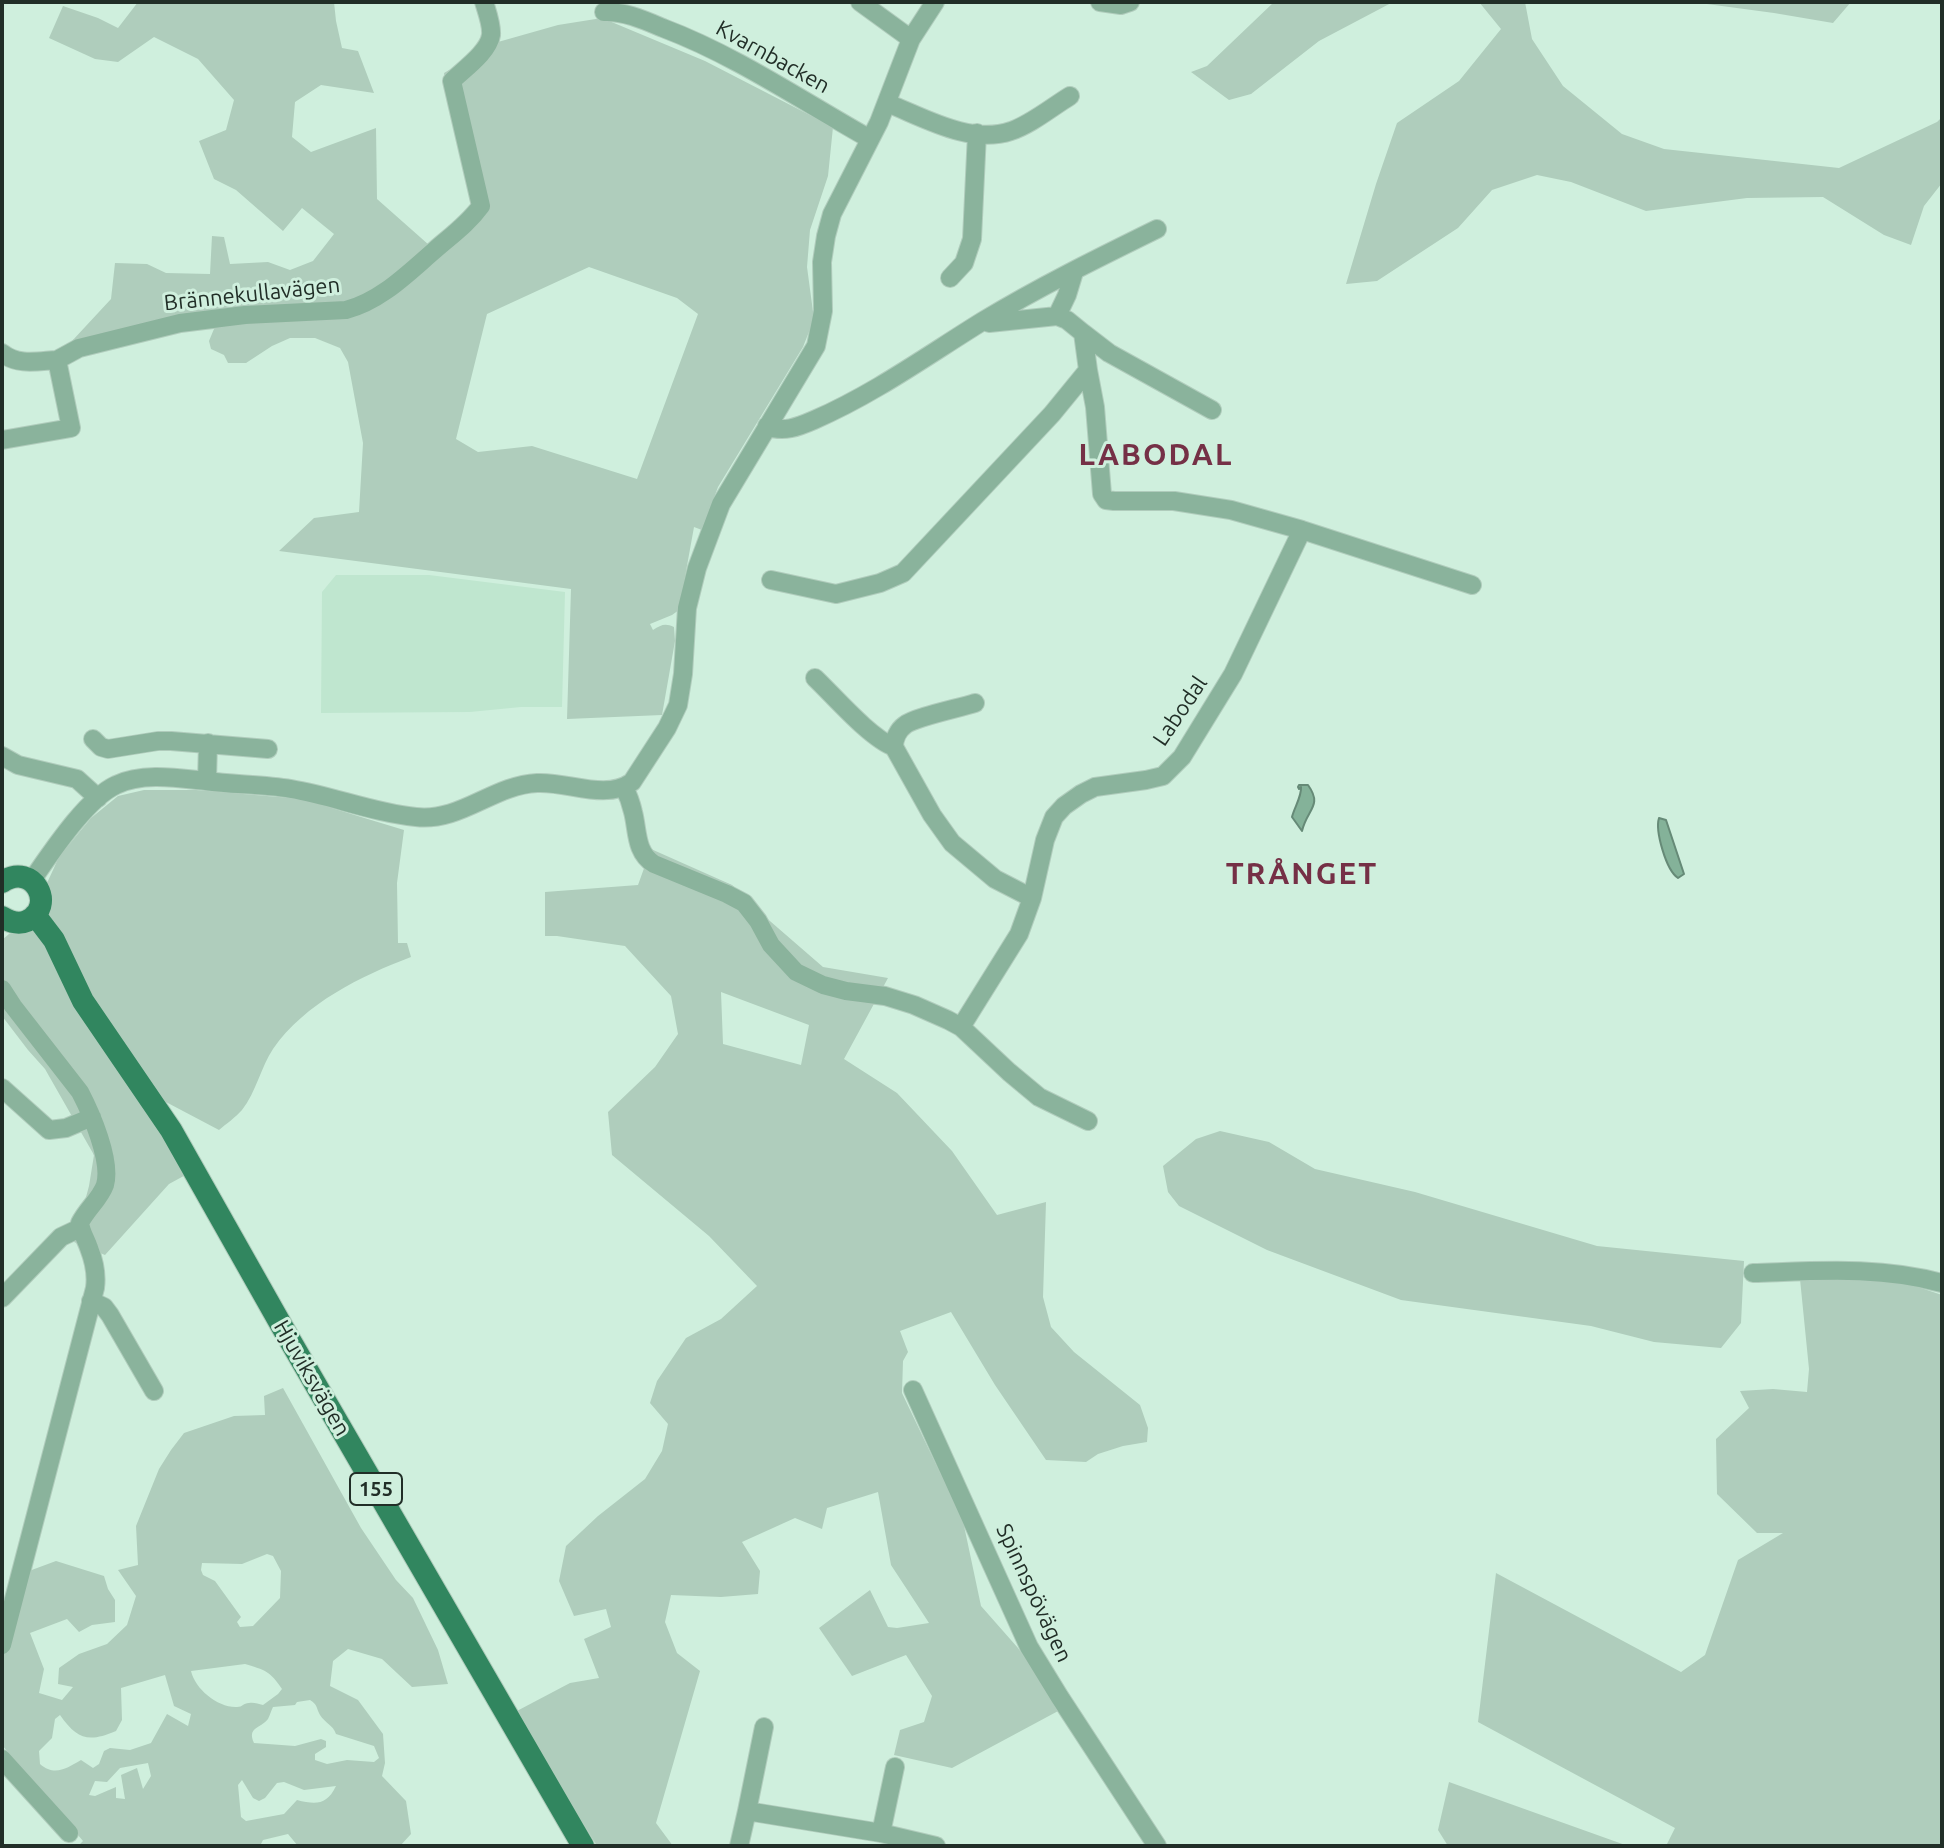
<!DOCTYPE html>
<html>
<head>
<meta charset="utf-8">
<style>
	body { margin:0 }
	#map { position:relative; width:1944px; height:1848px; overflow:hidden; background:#cfefdd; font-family:Ubuntu,sans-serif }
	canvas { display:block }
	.frame { position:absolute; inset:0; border:4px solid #212e27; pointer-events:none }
</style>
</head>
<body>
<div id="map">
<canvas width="1944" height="1848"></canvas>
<div class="frame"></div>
</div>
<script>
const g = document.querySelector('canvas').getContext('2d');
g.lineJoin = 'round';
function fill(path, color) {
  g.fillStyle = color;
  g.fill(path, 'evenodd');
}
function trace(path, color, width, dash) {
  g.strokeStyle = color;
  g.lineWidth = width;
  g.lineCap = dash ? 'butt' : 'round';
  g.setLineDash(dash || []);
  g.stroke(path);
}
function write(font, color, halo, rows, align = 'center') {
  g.font = font + ' Ubuntu,sans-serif';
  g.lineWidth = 6;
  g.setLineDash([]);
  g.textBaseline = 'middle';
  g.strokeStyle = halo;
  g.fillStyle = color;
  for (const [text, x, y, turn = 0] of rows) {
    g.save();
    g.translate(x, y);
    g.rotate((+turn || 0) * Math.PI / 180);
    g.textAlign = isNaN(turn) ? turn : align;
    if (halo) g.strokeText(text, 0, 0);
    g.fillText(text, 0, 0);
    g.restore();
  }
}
fill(new Path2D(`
	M 336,575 L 429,575 L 565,592 L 562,707 L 521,707 L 470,712 L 321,713 L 322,592 Z`), '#bfe6cf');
fill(new Path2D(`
	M 138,2 L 334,2 L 336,21 L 342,48 L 358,51 L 374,93 L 321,85 L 295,102 L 292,137 L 311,152 L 376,128 L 377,199 L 429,245 L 459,219 L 471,206 C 463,161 452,117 444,73 L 498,42 L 558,25 L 602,18 L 705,61 L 833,127 L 828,176 L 810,230 L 807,267 L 814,319 L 803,347 L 718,487 L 702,530 L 694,527 L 679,610 L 672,615 L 650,624 L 653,630 C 661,625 665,623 674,627 L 675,641 L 662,715 L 567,719 L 571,589 L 279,551 L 314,518 L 359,512 L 363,443 L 348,362 L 340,348 L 315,338 L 290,338 L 272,346 L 246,363 L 228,363 L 224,355 L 211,349 L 209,341 L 221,312 L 72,341 L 111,299 L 115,263 L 147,264 L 166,273 L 210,274 L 212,236 L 224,237 L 230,264 L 268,262 L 290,270 L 313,261 L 334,234 L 302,208 L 283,231 L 236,190 L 214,179 L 199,141 L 226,130 L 234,100 L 198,59 L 154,37 L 118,62 L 95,59 L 49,38 L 63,6 L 98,18 L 118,28 ZM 589,267 L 677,298 L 698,314 L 637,479 L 532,446 L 478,452 L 456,439 L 487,314 Z
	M 1274,2 L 1393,2 L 1319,41 L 1251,94 L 1229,100 L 1191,72 L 1207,66 Z
	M 1479,2 L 1525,2 L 1532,39 L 1563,86 L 1622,134 L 1664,149 L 1839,168 L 1937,122 L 1942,117 L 1942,183 L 1924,206 L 1911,245 L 1884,235 L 1823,197 L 1747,198 L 1646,211 L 1571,182 L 1537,175 L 1492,190 L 1458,228 L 1377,281 L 1346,284 L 1376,184 L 1397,123 L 1459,81 L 1501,29 Z
	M 1692,2 L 1851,2 L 1833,23 L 1774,13 Z
	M 144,790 L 196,790 L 302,799 L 404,830 L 397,883 L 398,943 L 407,943 L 411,957 C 361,976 305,1003 273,1049 C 261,1067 256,1092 242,1110 C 236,1117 226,1124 219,1130 L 164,1101 L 202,1166 L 169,1184 L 105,1255 L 74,1242 L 89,1186 L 94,1155 L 45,1069 L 28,1050 L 2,1016 L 2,940 L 9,934 L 26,933 L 47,904 L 47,883 L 59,857 L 91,818 L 118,796 Z
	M 651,849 L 732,885 L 763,915 L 823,967 L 888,978 L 844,1059 L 897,1093 L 952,1151 L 997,1215 L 1046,1202 L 1043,1297 L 1051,1327 L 1074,1352 L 1140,1405 L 1148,1428 L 1147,1442 L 1123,1446 L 1098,1454 L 1086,1462 L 1046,1460 L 995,1385 L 951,1312 L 900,1331 L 908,1352 L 903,1361 L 902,1393 L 963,1521 L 981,1606 L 1018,1648 L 1060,1710 L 952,1768 L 894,1755 L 900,1730 L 924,1722 L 932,1696 L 906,1655 L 852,1676 L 819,1628 L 870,1590 L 888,1627 L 897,1628 L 929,1623 L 891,1565 L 878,1492 L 827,1508 L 822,1529 L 795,1518 L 742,1542 L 760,1571 L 758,1594 L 721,1597 L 671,1595 L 665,1622 L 677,1653 L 700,1671 L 656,1823 L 673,1846 L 597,1846 L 515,1712 L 570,1683 L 599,1678 L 584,1639 L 611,1627 L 606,1609 L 574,1616 L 559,1581 L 566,1546 L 598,1516 L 645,1479 L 662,1451 L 668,1424 L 650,1403 L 657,1381 L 686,1338 L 721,1319 L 757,1286 L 709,1236 L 612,1155 L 608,1112 L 655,1067 L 678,1034 L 671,996 L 625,946 L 557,936 L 545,936 L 545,892 L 638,885 ZM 721,992 L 809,1025 L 801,1065 L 723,1044 Z
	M 1220,1131 L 1269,1142 L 1315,1169 L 1415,1192 L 1597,1246 L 1744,1261 L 1741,1323 L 1721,1348 L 1654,1342 L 1591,1326 L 1401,1300 L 1267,1250 L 1179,1206 L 1168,1192 L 1163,1166 L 1196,1139 Z
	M 1867,1277 L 1903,1282 L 1942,1295 L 1942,1846 L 1666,1846 L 1675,1828 L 1478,1722 L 1496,1573 L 1681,1672 L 1705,1655 L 1738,1560 L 1783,1533 L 1757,1533 L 1717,1494 L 1716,1439 L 1749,1408 L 1740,1391 L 1773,1389 L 1807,1392 L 1809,1369 L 1800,1279 Z
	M 283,1388 L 361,1528 L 396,1580 L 413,1598 L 438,1650 L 448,1684 L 412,1687 L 382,1659 L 348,1649 L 333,1661 L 330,1686 L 358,1700 L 383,1734 L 385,1763 L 382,1776 L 406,1801 L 411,1834 L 400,1846 L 298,1846 L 288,1834 L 263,1840 L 260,1846 L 78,1846 L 83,1841 L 2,1745 L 2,1627 L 29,1571 L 56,1561 L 104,1576 L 108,1589 L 115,1600 L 115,1622 L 92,1625 L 79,1632 L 67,1619 L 30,1633 L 44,1669 L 39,1693 L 62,1700 L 73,1687 L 58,1684 L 59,1668 L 79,1654 L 107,1644 L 127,1625 L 136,1596 L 118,1570 L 138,1565 L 136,1526 L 159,1469 L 171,1450 L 184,1433 L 234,1416 L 265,1415 L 264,1396 ZM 267,1554 L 273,1556 L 281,1571 L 280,1598 L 253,1626 L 240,1627 L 237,1622 L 241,1617 L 215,1581 L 203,1575 L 201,1570 L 202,1563 L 242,1564 ZM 245,1664 C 265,1670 270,1671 282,1689 L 278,1694 L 263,1705 C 258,1704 254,1702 249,1703 C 243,1703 243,1707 237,1707 C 218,1708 195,1689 191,1671 ZM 165,1675 L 174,1706 L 191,1714 L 188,1726 L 167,1714 L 151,1743 L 130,1750 L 110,1748 L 104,1751 L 99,1764 L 93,1768 L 81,1760 C 67,1768 55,1777 40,1764 L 39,1751 L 52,1738 L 55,1719 L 60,1715 C 77,1739 88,1743 116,1731 L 122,1720 L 121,1688 ZM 310,1700 C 318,1705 316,1708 320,1715 C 325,1723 333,1725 336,1734 L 374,1746 L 379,1758 L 374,1762 L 347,1760 L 327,1764 L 315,1760 L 315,1754 L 326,1747 L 326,1741 L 321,1739 L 295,1746 L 254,1743 C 247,1727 260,1729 268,1719 C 270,1715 271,1711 273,1707 L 295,1705 L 297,1702 ZM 148,1763 L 151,1776 L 143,1789 L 137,1768 L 121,1775 L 125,1799 L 116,1798 L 116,1787 L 95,1796 L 89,1795 L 95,1781 L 107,1782 L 120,1768 ZM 242,1780 L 253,1798 L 259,1801 L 265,1798 L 277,1783 L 284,1782 L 304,1790 L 336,1786 C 327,1805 316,1805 297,1800 L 284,1814 L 246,1821 L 241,1817 L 238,1785 Z
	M 1449,1782 L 1628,1846 L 1448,1846 L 1438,1830 Z`), '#afcdbc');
const water = new Path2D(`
	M 1299,785 L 1308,785 C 1323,806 1307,809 1302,831 L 1292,817 C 1294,808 1302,796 1301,787 L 1299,789 L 1298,787 Z
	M 1659,818 L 1666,820 L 1684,874 L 1678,878 C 1666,870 1655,831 1659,818 Z`);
fill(water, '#84b299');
trace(water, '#668a77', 2);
const minor = new Path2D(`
	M 860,2 L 911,39
	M 1100,2 L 1121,5 L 1130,2
	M 604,12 C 624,11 644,20 663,28 C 737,56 802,101 870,139
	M 887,103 C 925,118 970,145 1011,131 C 1030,125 1052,107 1070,96
	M 950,278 L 964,263 L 972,239 L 977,133
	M 1057,316 L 1067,295 L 1074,272
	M 986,320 L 989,323 L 1057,316 L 1067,320 L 1083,333 L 1088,370 L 1095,407 L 1102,494 L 1106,500 L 1114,501 L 1174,501 L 1231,510 L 1302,530 L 1472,585
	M 1083,333 L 1109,353 L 1212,410
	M 2,353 C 18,366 38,361 57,360
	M 767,426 C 783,433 798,427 814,420 C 874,394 928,355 983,321 C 1039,287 1098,258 1157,229
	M 2,440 L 71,428 L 57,360 L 79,348 L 180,323 L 245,315 L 346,310 C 381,301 408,273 435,250 C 451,236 468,224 481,206 L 452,81 C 463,70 489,52 491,35 C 492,25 487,12 484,2
	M 771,580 L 836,594 L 880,583 L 903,573 L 1052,414 L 1088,370
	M 815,678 C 835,697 870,738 894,747 L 932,815 L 952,843 L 995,879 L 1032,898 L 1019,934 L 961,1027
	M 93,739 L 101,747 L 108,749 L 158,741 L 171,741 L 268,749
	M 894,747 C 894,739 898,730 905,725 C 915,717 960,708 975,703
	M 2,756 L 18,765 L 77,779 L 98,798
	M 207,781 L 208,743
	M 624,787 C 628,795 631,803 633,812 C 638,831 635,852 654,864 L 727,894 L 744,903 L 758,921 L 771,945 L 796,972 L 823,985 L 846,991 L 885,996 L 914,1005 L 948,1020 L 961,1027 L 1009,1072 L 1039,1097 L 1088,1121
	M 32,880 C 51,853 86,799 116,785 C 142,772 178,778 206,781 C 234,785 263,784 291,789 C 333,796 374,813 416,817 C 461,822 493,785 537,783 C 568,781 605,801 632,782 L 667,728 L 678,705 L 683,674 L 687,608 L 697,568 L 721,504 L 816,346 L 823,311 L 822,262 L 826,236 L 832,214 L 879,122 L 911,39 L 935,2
	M 1032,898 L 1045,840 L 1054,817 L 1064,806 L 1081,794 L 1095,787 L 1146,780 L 1163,776 L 1182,757 L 1233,674 L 1302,530
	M 2,989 L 13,1006 L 80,1092 C 91,1113 112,1161 105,1185 C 100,1199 87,1209 80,1223 C 81,1232 86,1239 89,1248 C 94,1261 97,1274 95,1288 L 2,1645
	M 2,1088 L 49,1130 L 66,1128 L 92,1117
	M 1753,1273 C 1818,1271 1879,1266 1942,1283
	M 2,1298 L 61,1237 L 80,1228
	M 91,1301 L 104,1307 L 110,1315 L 154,1391
	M 913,1390 L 1029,1647 L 1059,1696 L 1157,1846
	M 2,1759 L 69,1833
	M 747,1811 L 764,1727
	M 881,1833 L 895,1767
	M 739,1846 L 747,1811 L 881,1833 L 936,1846`);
const major = new Path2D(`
	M 2,882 C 34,861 57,907 27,921 C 18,925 10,922 2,917
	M 35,915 L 54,940 L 83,1001 L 171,1130 L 284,1330 L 583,1846`);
trace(minor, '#b0ccbc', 20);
trace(major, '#b0ccbc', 24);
trace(minor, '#8ab39c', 18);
trace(major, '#31865f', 22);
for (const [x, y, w] of [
	[376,1489,52]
]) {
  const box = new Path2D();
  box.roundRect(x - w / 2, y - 16, w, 32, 6);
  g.fillStyle = '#cfefdd';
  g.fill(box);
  trace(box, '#212e27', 2);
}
write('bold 20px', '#212e27', null, [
	["155",376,1489]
]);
write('22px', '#212e27', '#cfefdd', [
	["Kvarnbacken",773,57,29],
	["Brännekullavägen",252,294,-6],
	["Labodal",1180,711,-56],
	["Hjuviksvägen",312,1378,60],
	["Spinnspövägen",1034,1593,65]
]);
g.letterSpacing = '2px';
write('bold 30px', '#753046', '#cfefdd', [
	["LABODAL",1156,455],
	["TRÅNGET",1302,874]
]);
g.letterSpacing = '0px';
</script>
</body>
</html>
